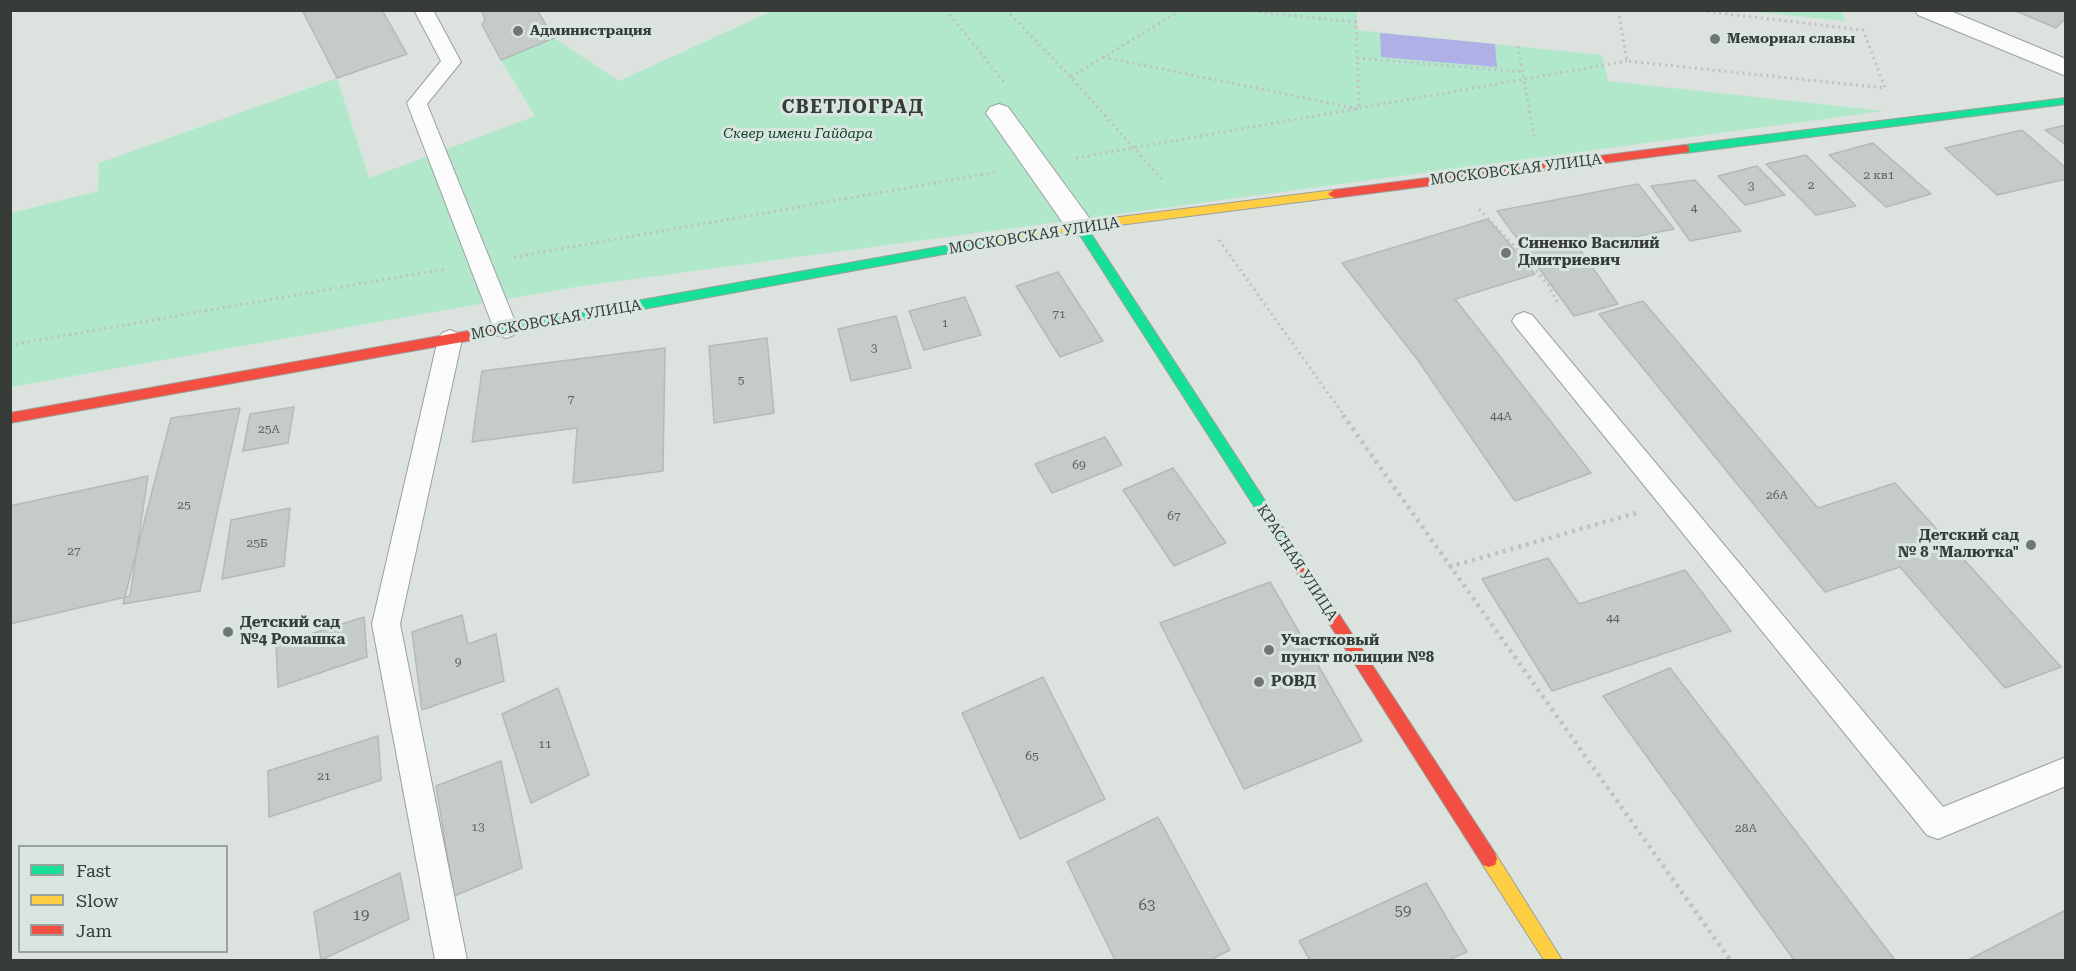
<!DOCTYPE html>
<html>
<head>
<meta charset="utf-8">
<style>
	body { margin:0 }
	#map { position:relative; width:2076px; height:971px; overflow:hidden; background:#dce3df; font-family:"Roboto Serif",serif }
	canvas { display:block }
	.frame { position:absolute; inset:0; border:12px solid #373c39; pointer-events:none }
	.legend { position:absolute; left:18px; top:845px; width:210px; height:108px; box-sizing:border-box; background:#d9e6df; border:2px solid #98a29d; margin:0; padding:8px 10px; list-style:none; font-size:18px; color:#373c39 }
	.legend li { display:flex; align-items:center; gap:12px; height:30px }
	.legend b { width:30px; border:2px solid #98a29d }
</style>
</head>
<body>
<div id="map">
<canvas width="2076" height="971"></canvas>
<div class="frame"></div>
<ul class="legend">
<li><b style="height:8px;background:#16e098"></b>Fast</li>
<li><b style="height:8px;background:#ffcf43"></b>Slow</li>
<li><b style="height:8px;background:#f24e42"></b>Jam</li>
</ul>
</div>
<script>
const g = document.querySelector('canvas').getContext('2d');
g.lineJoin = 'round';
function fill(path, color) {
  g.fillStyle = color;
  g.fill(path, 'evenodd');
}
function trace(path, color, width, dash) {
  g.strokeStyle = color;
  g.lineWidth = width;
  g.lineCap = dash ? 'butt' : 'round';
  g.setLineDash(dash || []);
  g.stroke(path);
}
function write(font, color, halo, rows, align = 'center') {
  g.font = font + ' "Roboto Serif",serif';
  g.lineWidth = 6;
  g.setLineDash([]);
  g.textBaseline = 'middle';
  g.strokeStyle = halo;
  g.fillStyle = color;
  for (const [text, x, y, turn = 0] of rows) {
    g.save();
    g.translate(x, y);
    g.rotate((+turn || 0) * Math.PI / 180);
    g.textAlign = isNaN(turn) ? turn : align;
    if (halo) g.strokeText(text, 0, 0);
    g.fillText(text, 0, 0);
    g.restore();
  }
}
fill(new Path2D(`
	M 772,11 L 1357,11 L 1357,30 L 1602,55 L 1608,81 L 1884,111 L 575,287 L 11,387 L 11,213 L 98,191 L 99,163 L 337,78 L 369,178 L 535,116 L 501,60 L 554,38 L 619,81 Z
	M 1747,11 L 1842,11 L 1845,21 Z`), '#b1e8cc');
fill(new Path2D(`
	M 1380,33 L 1495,44 L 1497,67 L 1381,57 Z`), '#b0b0e7');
const building = new Path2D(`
	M 302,10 L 382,10 L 407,54 L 337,78 Z
	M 481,10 L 537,10 L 554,38 L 501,60 L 482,25 L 485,19 Z
	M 2066,10 L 2066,18 L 2056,28 L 2016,11 Z
	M 2066,125 L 2066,145 L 2045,130 Z
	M 2022,130 L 2066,168 L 2066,179 L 1997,195 L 1945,148 Z
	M 1873,143 L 1931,194 L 1886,207 L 1829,155 Z
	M 1806,155 L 1856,206 L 1816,215 L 1766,164 Z
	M 1757,166 L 1785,195 L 1745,205 L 1718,176 Z
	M 1695,180 L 1741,231 L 1690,241 L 1651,186 Z
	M 1638,184 L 1674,229 L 1579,248 L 1618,304 L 1574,316 L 1497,211 Z
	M 1488,219 L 1535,274 L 1455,299 L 1591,473 L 1515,501 L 1417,359 L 1342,263 Z
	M 1058,272 L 1103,341 L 1060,357 L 1016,286 Z
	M 965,297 L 981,335 L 924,350 L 909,311 Z
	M 1643,301 L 1818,508 L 1895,483 L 2061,667 L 2005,688 L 1900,567 L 1825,592 L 1599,314 Z
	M 896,316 L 911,368 L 851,381 L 838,329 Z
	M 767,338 L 774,413 L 714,423 L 709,346 Z
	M 665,348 L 663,471 L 573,483 L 577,428 L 472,442 L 482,371 Z
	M 294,407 L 288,443 L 243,451 L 250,414 Z
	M 240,408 L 200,591 L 123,604 L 171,418 Z
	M 1105,437 L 1122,465 L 1052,493 L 1035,464 Z
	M 1173,468 L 1226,543 L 1174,566 L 1123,490 Z
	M 148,476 L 130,596 L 10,624 L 10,506 Z
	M 290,508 L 284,566 L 222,579 L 231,520 Z
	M 1548,558 L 1579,604 L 1685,570 L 1731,631 L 1552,691 L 1482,579 Z
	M 1270,582 L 1362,741 L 1244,789 L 1160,623 Z
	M 462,615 L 468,644 L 496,634 L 504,681 L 422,710 L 412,632 Z
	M 364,617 L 367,657 L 278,687 L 276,645 Z
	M 1670,668 L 1895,960 L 1794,960 L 1603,696 Z
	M 1043,677 L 1105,799 L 1020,839 L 962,713 Z
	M 558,688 L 589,775 L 531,803 L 502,714 Z
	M 378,736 L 381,780 L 269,817 L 268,771 Z
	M 501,761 L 522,868 L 454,896 L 436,786 Z
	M 1158,817 L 1230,950 L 1210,960 L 1115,960 L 1067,862 Z
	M 400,873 L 409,919 L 321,960 L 314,912 Z
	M 1426,883 L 1467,952 L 1448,960 L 1310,960 L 1299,941 Z
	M 2066,910 L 2066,960 L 1968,960 Z`);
fill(building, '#c5cbc8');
trace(building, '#b4bab7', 1.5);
const lane = new Path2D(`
	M 414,10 L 433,10 L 461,62 L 427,104 L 518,329 L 514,335 L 506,338 L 498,335 L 494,329 L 407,103 L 441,61 Z
	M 1524,312 L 1532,315 L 1943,807 L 2066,757 L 2066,786 L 1938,839 L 1927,835 L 1516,327 L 1512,321 L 1516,315 Z
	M 450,330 L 458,333 L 462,339 L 400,624 L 467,960 L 435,960 L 372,624 L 438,339 L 442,333 Z`);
const street = new Path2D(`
	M 1914,10 L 1948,10 L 2066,59 L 2066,76 L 1918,15 Z
	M 999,104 L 1008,107 L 1090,219 L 1094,226 L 1090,233 L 1080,236 L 1070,233 L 986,113 L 990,107 Z`);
const fast = new Path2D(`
	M 2066,98 L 2066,104 L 1685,153 L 1680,149 L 1685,145 Z
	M 1080,222 L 1084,223 L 1305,562 L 1307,566 L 1305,570 L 1300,572 L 1295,570 L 1076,229 L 1074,226 Z
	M 995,237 L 1001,241 L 999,244 L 490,337 L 484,332 L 490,327 Z`);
const slow = new Path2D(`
	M 1334,190 L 1340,194 L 1338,197 L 1080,230 L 995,245 L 989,241 L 995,237 L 1080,222 Z
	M 1489,851 L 1495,853 L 1562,960 L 1544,960 L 1483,865 L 1481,859 L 1483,853 Z`);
const jam = new Path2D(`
	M 1685,145 L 1689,146 L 1689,152 L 1334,198 L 1328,194 L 1334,190 Z
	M 490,327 L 496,332 L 490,337 L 10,423 L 10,413 Z
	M 1300,560 L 1305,562 L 1495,853 L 1497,859 L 1495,865 L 1489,867 L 1483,865 L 1295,570 L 1293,566 L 1295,562 Z`);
trace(lane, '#9ba09d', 2);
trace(street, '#9ba09d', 2);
trace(fast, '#9ba09d', 2);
trace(slow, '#9ba09d', 2);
trace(jam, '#9ba09d', 2);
trace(new Path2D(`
	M 946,10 L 1004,82
	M 1006,10 L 1071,77 L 1164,182
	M 1618,10 L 1627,61 L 1885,88 L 1863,30 L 1693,10
	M 1518,46 L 1534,137
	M 1103,57 L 1359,109 L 1356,22 L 1238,10
	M 1357,58 L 1523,72
	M 1071,77 L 1181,10
	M 1076,158 L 1627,61
	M 1479,209 L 1524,256 L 1549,286 L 1557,302 L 1553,304
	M 1219,240 L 1345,417
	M 514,257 L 997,172
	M 10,345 L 445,269`), '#bfc1c0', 3, [2, 4]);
trace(new Path2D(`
	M 1343,415 L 1730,960
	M 1449,567 L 1636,513`), '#bfc1c0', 4.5, [3, 5]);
fill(lane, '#fafbfa');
fill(street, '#fafbfa');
fill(fast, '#16e098');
fill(slow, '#ffcf43');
fill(jam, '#f24e42');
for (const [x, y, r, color] of [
	[518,31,6,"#717673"],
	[1715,39,6,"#717673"],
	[1506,253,6,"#717673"],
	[2031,545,6,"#717673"],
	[228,632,6,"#717673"],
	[1269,650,6,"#717673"],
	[1259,682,6,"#717673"]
]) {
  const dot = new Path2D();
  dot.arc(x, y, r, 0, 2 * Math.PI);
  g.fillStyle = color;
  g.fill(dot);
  trace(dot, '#d9e6df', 2);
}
write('12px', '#5b605e', null, [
	["2 кв1",1879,175],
	["2",1811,185],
	["3",1751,186],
	["4",1694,208],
	["71",1059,314],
	["1",945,323],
	["3",874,348],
	["5",741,380],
	["7",571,399],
	["44А",1501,416],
	["25А",269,429],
	["69",1079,465],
	["26А",1777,495],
	["25",184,505],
	["67",1174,516],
	["25Б",257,543],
	["27",74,551],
	["44",1613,618],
	["9",458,662],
	["11",545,744],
	["65",1032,756],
	["21",324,776],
	["13",478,827],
	["28А",1746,828]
]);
write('bold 14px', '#373c39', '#d9e6df', [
	["Администрация",530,31],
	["Мемориал славы",1727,39]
], 'left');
write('italic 14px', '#0f3a27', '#d9e6df', [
	["Сквер имени Гайдара",798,134]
]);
write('15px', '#373c39', '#d9e6df', [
	["МОСКОВСКАЯ УЛИЦА",1516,170,-7],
	["МОСКОВСКАЯ УЛИЦА",1034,236,-9],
	["МОСКОВСКАЯ УЛИЦА",556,320,-10],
	["КРАСНАЯ УЛИЦА",1297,563,57]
]);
write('bold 15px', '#373c39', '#d9e6df', [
	["Синенко Василий",1518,244],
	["Дмитриевич",1518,261],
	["Детский сад",2019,536,"right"],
	["№ 8 \"Малютка\"",2019,553,"right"],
	["Детский сад",240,623],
	["№4 Ромашка",240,640],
	["Участковый",1281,641],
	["пункт полиции №8",1281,658],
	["РОВД",1271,682]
], 'left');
write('15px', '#5b605e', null, [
	["63",1147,906],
	["59",1403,912],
	["19",361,916]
]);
g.letterSpacing = '1.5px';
write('bold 18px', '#373c39', '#d9e6df', [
	["СВЕТЛОГРАД",853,108]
]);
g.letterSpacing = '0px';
</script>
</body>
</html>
